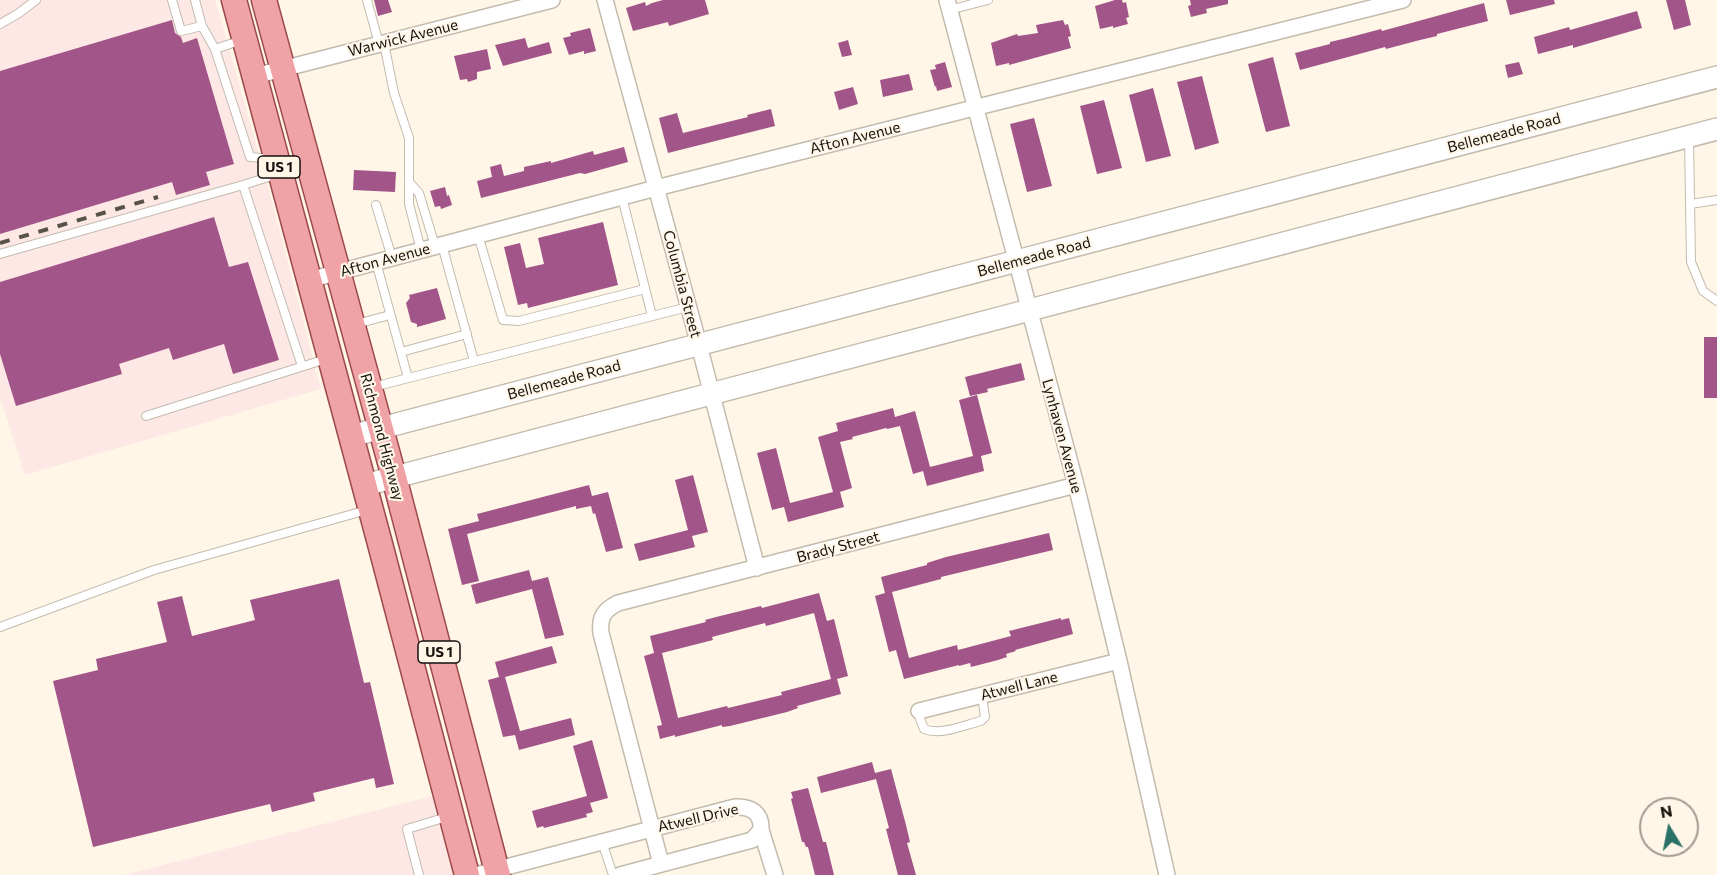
<!DOCTYPE html>
<html>
<head>
<meta charset="utf-8">
<style>
	body { margin:0 }
	#map { position:relative; width:1717px; height:875px; overflow:hidden; background:#fff6e8; font-family:Commissioner,sans-serif }
	canvas { display:block }
	.north { position:absolute; left:1639px; top:797px; width:60px; height:60px; box-sizing:border-box; background:#fff6e8; border:2px solid #a19b90; border-radius:50%; rotate:350deg; font-size:16px; font-weight:700; line-height:24px; text-align:center; color:#15120d }
	.north::after { content:''; display:block; margin:auto; width:21px; height:27px; background:#2b7167; clip-path:polygon(50% 0,100% 100%,50% 72%,0 100%) }
</style>
</head>
<body>
<div id="map">
<canvas width="1717" height="875"></canvas>
<div class="north">N</div>
</div>
<script>
const g = document.querySelector('canvas').getContext('2d');
g.lineJoin = 'round';
function fill(path, color) {
  g.fillStyle = color;
  g.fill(path, 'evenodd');
}
function trace(path, color, width, dash) {
  g.strokeStyle = color;
  g.lineWidth = width;
  g.lineCap = dash ? 'butt' : 'round';
  g.setLineDash(dash || []);
  g.stroke(path);
}
function write(font, color, halo, rows, align = 'center') {
  g.font = font + ' Commissioner,sans-serif';
  g.lineWidth = 4.5;
  g.setLineDash([]);
  g.textBaseline = 'middle';
  g.strokeStyle = halo;
  g.fillStyle = color;
  for (const [text, x, y, turn = 0] of rows) {
    g.save();
    g.translate(x, y);
    g.rotate((+turn || 0) * Math.PI / 180);
    g.textAlign = isNaN(turn) ? turn : align;
    if (halo) g.strokeText(text, 0, 0);
    g.fillText(text, 0, 0);
    g.restore();
  }
}
fill(new Path2D(`
	M 0,0 L 215,0 L 264,171 L 321,389 L 25,475 L 0,398 Z
	M 432,796 L 453,875 L 124,875 Z`), '#fee8e6');
fill(new Path2D(`
	M 374,0 L 388,0 L 392,12 L 378,16 Z
	M 663,0 L 705,0 L 709,14 L 669,26 L 668,22 L 633,31 L 626,8 L 645,2 L 646,6 L 652,3 Z
	M 1115,0 L 1122,0 L 1123,3 L 1126,2 L 1129,17 L 1126,18 L 1128,24 L 1113,28 L 1113,26 L 1100,29 L 1095,6 Z
	M 1190,0 L 1228,0 L 1228,4 L 1206,9 L 1207,13 L 1191,17 L 1188,6 L 1191,5 Z
	M 1506,0 L 1554,0 L 1555,4 L 1510,15 Z
	M 1666,0 L 1685,0 L 1691,25 L 1674,30 Z
	M 1484,3 L 1488,21 L 1437,34 L 1437,36 L 1420,40 L 1386,49 L 1385,47 L 1300,70 L 1295,53 L 1330,44 L 1330,42 L 1347,38 L 1381,29 L 1382,31 Z
	M 1637,11 L 1642,28 L 1573,48 L 1573,45 L 1538,54 L 1534,37 L 1569,27 L 1570,30 Z
	M 172,20 L 175,33 L 181,37 L 183,43 L 197,38 L 234,164 L 206,172 L 210,185 L 176,195 L 172,182 L 0,234 L 0,71 Z
	M 1063,20 L 1065,25 L 1068,24 L 1071,36 L 1068,37 L 1071,48 L 1009,65 L 1009,63 L 996,66 L 991,43 L 1017,34 L 1018,36 L 1038,33 L 1036,25 Z
	M 590,28 L 596,51 L 584,54 L 584,51 L 569,55 L 563,38 L 571,36 L 570,33 Z
	M 525,38 L 528,48 L 549,42 L 552,53 L 503,66 L 495,45 Z
	M 848,40 L 852,55 L 842,57 L 838,43 Z
	M 487,49 L 491,69 L 477,72 L 477,79 L 468,82 L 467,79 L 460,80 L 454,56 Z
	M 1273,57 L 1290,126 L 1266,132 L 1248,64 Z
	M 945,62 L 952,87 L 937,91 L 936,86 L 935,87 L 930,70 L 936,69 L 935,65 Z
	M 1519,62 L 1523,74 L 1508,78 L 1505,65 Z
	M 909,74 L 913,90 L 883,97 L 880,80 Z
	M 1202,76 L 1219,143 L 1195,150 L 1177,82 Z
	M 853,87 L 858,104 L 839,110 L 834,92 Z
	M 1153,88 L 1171,156 L 1146,162 L 1129,95 Z
	M 1104,100 L 1122,168 L 1097,174 L 1080,106 Z
	M 771,109 L 775,126 L 668,153 L 659,118 L 677,113 L 683,133 L 748,117 L 747,115 Z
	M 1034,118 L 1052,186 L 1027,192 L 1010,124 Z
	M 624,147 L 628,162 L 585,174 L 580,173 L 481,198 L 477,181 L 492,177 L 490,167 L 501,164 L 504,176 L 524,171 L 524,167 L 551,161 L 551,163 L 593,151 L 594,155 Z
	M 354,170 L 396,172 L 395,192 L 353,190 Z
	M 445,187 L 447,196 L 449,195 L 452,205 L 441,209 L 440,206 L 435,207 L 430,191 Z
	M 214,217 L 229,267 L 248,262 L 279,360 L 233,374 L 224,344 L 173,360 L 169,348 L 119,364 L 122,374 L 16,406 L 0,354 L 0,282 Z
	M 603,222 L 618,285 L 528,308 L 527,303 L 518,305 L 504,247 L 520,243 L 526,268 L 544,264 L 538,238 Z
	M 437,288 L 446,319 L 417,327 L 417,324 L 411,322 L 406,303 L 410,298 L 409,295 Z
	M 1704,337 L 1717,337 L 1717,398 L 1704,398 Z
	M 1021,363 L 1025,380 L 987,389 L 988,392 L 970,396 L 965,377 Z
	M 977,395 L 992,453 L 981,456 L 984,471 L 927,486 L 923,471 L 913,474 L 900,426 L 887,429 L 886,428 L 852,437 L 853,439 L 840,442 L 852,488 L 840,492 L 844,507 L 788,522 L 784,507 L 772,510 L 757,453 L 776,448 L 790,503 L 833,492 L 818,437 L 838,431 L 836,423 L 893,408 L 895,417 L 915,411 L 930,467 L 973,456 L 959,400 Z
	M 693,475 L 708,532 L 692,536 L 695,547 L 639,561 L 634,544 L 688,530 L 675,480 Z
	M 589,485 L 592,496 L 608,492 L 623,548 L 606,552 L 595,513 L 593,514 L 591,506 L 576,509 L 576,506 L 467,534 L 479,581 L 462,585 L 448,529 L 479,521 L 477,514 Z
	M 1049,533 L 1053,550 L 941,577 L 941,579 L 892,592 L 909,658 L 957,645 L 958,650 L 1011,636 L 1009,631 L 1061,618 L 1061,620 L 1069,618 L 1073,634 L 1015,650 L 1016,651 L 1006,654 L 1007,657 L 998,660 L 971,667 L 970,663 L 959,666 L 959,665 L 904,679 L 896,650 L 889,652 L 875,596 L 885,593 L 881,577 L 927,565 L 927,563 L 946,557 Z
	M 529,570 L 532,581 L 548,577 L 564,635 L 545,639 L 532,589 L 476,604 L 471,585 Z
	M 339,579 L 364,683 L 370,682 L 394,784 L 376,788 L 374,778 L 313,793 L 315,801 L 272,812 L 270,804 L 93,847 L 53,681 L 98,670 L 96,659 L 167,642 L 157,602 L 182,596 L 192,636 L 255,620 L 250,600 Z
	M 819,593 L 827,621 L 834,619 L 848,676 L 837,679 L 841,694 L 797,706 L 798,708 L 787,712 L 730,726 L 722,727 L 722,725 L 675,737 L 675,735 L 660,739 L 657,726 L 662,725 L 644,656 L 654,653 L 650,636 L 706,622 L 705,620 L 716,617 L 761,606 L 762,608 ZM 814,613 L 831,679 L 781,692 L 782,695 L 728,708 L 727,706 L 678,718 L 662,653 L 713,640 L 712,637 L 765,623 L 766,626 Z
	M 552,646 L 557,663 L 505,677 L 520,731 L 571,718 L 575,735 L 519,750 L 515,735 L 503,737 L 488,680 L 499,677 L 495,662 Z
	M 592,740 L 608,798 L 590,803 L 593,812 L 586,814 L 587,817 L 544,828 L 543,826 L 537,828 L 532,811 L 587,796 L 573,746 Z
	M 872,762 L 875,773 L 891,769 L 906,825 L 910,842 L 907,843 L 916,875 L 898,875 L 886,829 L 889,828 L 876,779 L 821,793 L 817,777 Z
	M 808,788 L 823,842 L 826,842 L 834,875 L 815,875 L 808,847 L 806,847 L 804,842 L 802,842 L 791,799 L 793,798 L 791,792 Z`), '#a25588');
const lane = new Path2D(`
	M 172,0 L 181,31 L 202,26
	M 195,0 L 202,26 L 215,49 L 250,157 L 273,159
	M 367,0 L 379,44
	M 949,10 L 988,0
	M 0,24 L 19,13 L 36,0
	M 384,43 L 394,93 L 409,138 L 409,204 L 421,250
	M 215,49 L 242,40
	M 1689,138 L 1691,262 L 1703,291 L 1717,301
	M 278,174 L 243,185 L 302,366
	M 409,182 L 419,193 L 435,246
	M 622,197 L 652,316
	M 1690,204 L 1717,200
	M 376,205 L 392,258
	M 478,235 L 503,320 L 519,321 L 645,289
	M 442,245 L 474,361
	M 0,254 L 243,185
	M 376,262 L 408,378
	M 356,324 L 390,315
	M 401,352 L 467,334
	M 373,387 L 688,307
	M 146,416 L 326,359
	M 0,627 L 154,570 L 367,510
	M 919,711 L 919,716 L 924,729 C 941,736 964,725 981,721 L 985,717 L 982,695
	M 602,842 L 613,875
	M 419,875 L 407,829 L 450,816`);
const street = new Path2D(`
	M 605,0 L 699,345 L 757,568
	M 947,0 L 1076,485 L 1119,661 L 1167,875
	M 255,76 L 552,0
	M 309,280 L 656,188 L 1403,0
	M 919,711 L 1119,661
	M 761,830 L 775,875
	M 661,864 L 601,633 C 599,617 604,610 618,603 L 1076,485
	M 476,875 L 735,807 C 751,806 762,813 761,830 L 752,840 L 620,875`);
const secondary = new Path2D(`
	M 351,436 L 1717,77
	M 365,485 L 1717,129`);
const primary = new Path2D(`
	M 234,0 L 379,540 L 467,875
	M 264,0 L 394,477 L 498,875`);
trace(lane, '#c3bbad', 10);
trace(street, '#c3bbad', 18);
trace(secondary, '#c3bbad', 24);
trace(primary, '#9c494b', 27);
trace(lane, '#fff', 8);
trace(street, '#fff', 15);
trace(secondary, '#fff', 21);
trace(primary, '#efa3a7', 24);
trace(new Path2D(`
	M 0,243 L 158,197`), '#57524a', 4, [10, 10]);
for (const [x, y, w] of [
	[279,167,42],
	[439,652,42]
]) {
  const box = new Path2D();
  box.roundRect(x - w / 2, y - 11, w, 22, 4.5);
  g.fillStyle = '#fff6e8';
  g.fill(box);
  trace(box, '#15120d', 1.5);
}
write('bold 14px', '#15120d', null, [
	["US 1",279,167],
	["US 1",439,652]
]);
write('15px', '#15120d', '#fff6e8', [
	["Warwick Avenue",403,38,-14],
	["Bellemeade Road",1504,133,-15],
	["Afton Avenue",855,138,-14],
	["Bellemeade Road",1034,257,-15],
	["Afton Avenue",385,260,-15],
	["Columbia Street",682,284,75],
	["Bellemeade Road",564,380,-15],
	["Lynhaven Avenue",1062,436,75],
	["Richmond Highway",382,437,75],
	["Brady Street",838,547,-15],
	["Atwell Lane",1019,686,-14],
	["Atwell Drive",698,818,-13]
]);
</script>
</body>
</html>
